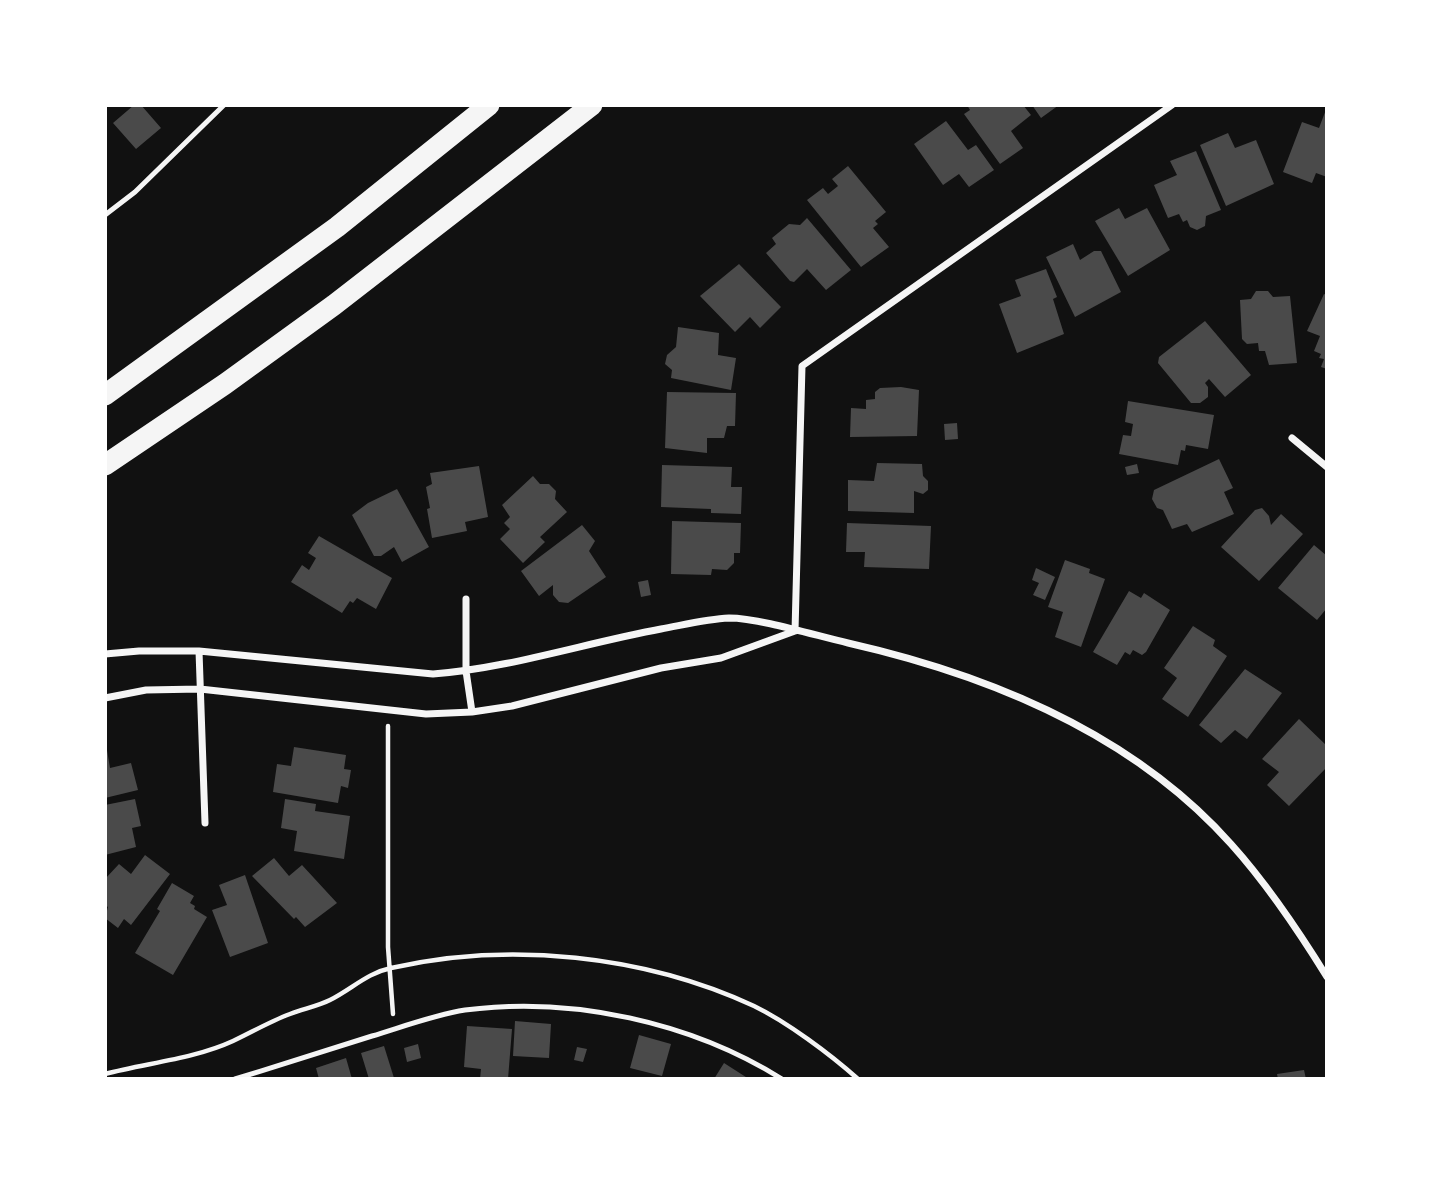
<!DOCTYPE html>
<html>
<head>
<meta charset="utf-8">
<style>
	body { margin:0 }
	#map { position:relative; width:1432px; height:1184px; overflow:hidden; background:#111; font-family:"Open Sans",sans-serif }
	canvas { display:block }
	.frame { position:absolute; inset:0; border:107px solid #fff; pointer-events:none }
</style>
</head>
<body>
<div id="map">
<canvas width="1432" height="1184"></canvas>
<div class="frame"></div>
</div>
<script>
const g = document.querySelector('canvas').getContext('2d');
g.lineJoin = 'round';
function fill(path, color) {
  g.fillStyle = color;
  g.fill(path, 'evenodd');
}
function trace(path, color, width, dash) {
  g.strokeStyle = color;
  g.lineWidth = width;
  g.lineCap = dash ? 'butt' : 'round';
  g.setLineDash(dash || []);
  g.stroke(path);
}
fill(new Path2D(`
	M 134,105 L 141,105 L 161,128 L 136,149 L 113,123 Z
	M 967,105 L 1023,105 L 1031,115 L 1011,131 L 1023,148 L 1000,164 L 964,114 L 970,110 Z
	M 1032,105 L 1059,105 L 1041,118 Z
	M 1327,107 L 1327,177 L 1316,173 L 1312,183 L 1283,172 L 1302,122 L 1319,128 Z
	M 946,121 L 968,150 L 976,145 L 994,170 L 969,187 L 959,174 L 943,185 L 914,144 Z
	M 1228,133 L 1235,148 L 1256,140 L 1274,184 L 1226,206 L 1200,145 Z
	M 1196,151 L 1221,210 L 1206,216 L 1205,226 L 1197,230 L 1190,227 L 1187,220 L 1183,222 L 1179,214 L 1168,218 L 1154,185 L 1177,175 L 1170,161 Z
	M 848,166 L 886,212 L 875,221 L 878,224 L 873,228 L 889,247 L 861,267 L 807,200 L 823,188 L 828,194 L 838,186 L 832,179 Z
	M 1119,208 L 1125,219 L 1147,208 L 1170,250 L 1128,276 L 1095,221 Z
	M 807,218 L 851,270 L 826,290 L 807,269 L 794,282 L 790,281 L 766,253 L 776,244 L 772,238 L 789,224 L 800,225 Z
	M 1073,244 L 1080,260 L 1094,251 L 1101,251 L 1121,292 L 1075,317 L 1046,257 Z
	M 739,264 L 781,307 L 760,328 L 750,317 L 735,332 L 700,296 Z
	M 1046,269 L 1057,297 L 1053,299 L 1064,334 L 1017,353 L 999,304 L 1021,296 L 1015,280 Z
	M 1256,291 L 1268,291 L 1273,297 L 1290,296 L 1297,363 L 1269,365 L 1265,351 L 1259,351 L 1258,343 L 1247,344 L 1242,339 L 1240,300 L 1251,299 Z
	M 1324,294 L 1327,295 L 1327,369 L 1321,367 L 1324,359 L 1319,358 L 1321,354 L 1314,351 L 1320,336 L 1307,331 Z
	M 1205,321 L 1251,375 L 1225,397 L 1209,379 L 1205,383 L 1208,387 L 1208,397 L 1200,403 L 1191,403 L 1158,363 L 1159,357 Z
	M 678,327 L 719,333 L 718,355 L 736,358 L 731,390 L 671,378 L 672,370 L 665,364 L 667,355 L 676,347 Z
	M 901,387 L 919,390 L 917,436 L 850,437 L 851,408 L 866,409 L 866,400 L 875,399 L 875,392 L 880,388 Z
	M 667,392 L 736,393 L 735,426 L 727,426 L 724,438 L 707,438 L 707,453 L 665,448 Z
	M 1128,401 L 1214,415 L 1208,449 L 1186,445 L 1185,451 L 1181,450 L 1178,465 L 1119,454 L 1123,435 L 1131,436 L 1133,424 L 1125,422 Z
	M 957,423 L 958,439 L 945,440 L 944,424 Z
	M 1219,459 L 1233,488 L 1224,492 L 1234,514 L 1192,532 L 1187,524 L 1172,529 L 1163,510 L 1157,508 L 1152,499 L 1154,490 Z
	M 877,463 L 922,464 L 923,476 L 928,481 L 928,490 L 923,494 L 914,491 L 914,513 L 848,511 L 848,480 L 874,481 Z
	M 1137,464 L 1139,473 L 1127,475 L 1125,467 Z
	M 662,465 L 732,467 L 731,487 L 742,487 L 741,514 L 711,513 L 711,509 L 661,507 Z
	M 479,466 L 488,517 L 465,522 L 467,531 L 432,538 L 427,509 L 430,508 L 426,487 L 432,484 L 430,473 Z
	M 533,476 L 540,484 L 549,484 L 556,491 L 555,499 L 567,512 L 540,537 L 545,542 L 523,563 L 500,539 L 510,529 L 504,523 L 510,517 L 502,505 Z
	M 397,489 L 429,547 L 402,562 L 394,547 L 381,556 L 374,556 L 352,515 L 368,503 Z
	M 1262,508 L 1269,516 L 1271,525 L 1281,514 L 1303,534 L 1259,581 L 1221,547 L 1255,510 Z
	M 672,521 L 741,523 L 740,553 L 734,553 L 734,563 L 727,570 L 712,569 L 711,575 L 671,574 Z
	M 847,523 L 931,526 L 929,569 L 864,567 L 865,552 L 846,552 Z
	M 582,525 L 595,541 L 589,551 L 606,577 L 568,603 L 559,602 L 553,595 L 553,585 L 539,596 L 521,571 Z
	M 319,536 L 392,578 L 376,609 L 357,598 L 353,603 L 350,601 L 342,613 L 291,582 L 302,565 L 309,570 L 316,558 L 308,553 Z
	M 1314,545 L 1327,556 L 1327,608 L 1317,620 L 1278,588 Z
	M 1065,560 L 1090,569 L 1089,573 L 1105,579 L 1081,647 L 1055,637 L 1063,612 L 1048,607 Z
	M 1036,568 L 1055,577 L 1045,600 L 1033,595 L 1039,583 L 1032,580 Z
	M 648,580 L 651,595 L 641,597 L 638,582 Z
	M 1129,591 L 1141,598 L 1144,593 L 1170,610 L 1146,652 L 1142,655 L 1133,650 L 1130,655 L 1125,652 L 1117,665 L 1093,652 Z
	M 1193,626 L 1215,640 L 1213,646 L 1227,656 L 1188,717 L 1162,699 L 1177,678 L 1164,668 Z
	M 1245,669 L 1282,693 L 1247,739 L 1235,730 L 1221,743 L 1199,725 Z
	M 1299,719 L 1327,746 L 1327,767 L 1289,806 L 1267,785 L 1279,772 L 1262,759 Z
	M 294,747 L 346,755 L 344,769 L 351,770 L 348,788 L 341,786 L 338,803 L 273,792 L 277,764 L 291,766 Z
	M 107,750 L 110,768 L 131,763 L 138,790 L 105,798 Z
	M 135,799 L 141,826 L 132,828 L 136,847 L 105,855 L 105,805 Z
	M 285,799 L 316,804 L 315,811 L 350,816 L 344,859 L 294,851 L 297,831 L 281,828 Z
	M 145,855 L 170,874 L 131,925 L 124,919 L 118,928 L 105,918 L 108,907 L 105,905 L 105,879 L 119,864 L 131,874 Z
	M 274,858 L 289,876 L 302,865 L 337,903 L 305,927 L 296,917 L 294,919 L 252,876 Z
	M 245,875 L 268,943 L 230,957 L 212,910 L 227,905 L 219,885 Z
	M 172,883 L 194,896 L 190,903 L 195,906 L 194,909 L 207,917 L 173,975 L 135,953 L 160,911 L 157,909 Z
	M 515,1021 L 551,1024 L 549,1058 L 513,1056 Z
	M 467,1026 L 512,1029 L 508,1079 L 480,1079 L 481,1069 L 464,1067 Z
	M 639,1035 L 671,1044 L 662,1076 L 630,1068 Z
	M 418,1044 L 421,1058 L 407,1062 L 404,1048 Z
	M 384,1046 L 394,1078 L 369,1079 L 361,1053 Z
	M 577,1047 L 587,1049 L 583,1062 L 574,1060 Z
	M 346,1058 L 352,1079 L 319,1079 L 316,1068 Z
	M 724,1063 L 749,1079 L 714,1079 Z
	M 1304,1070 L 1306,1079 L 1278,1079 L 1277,1074 Z`), '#4a4a4a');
trace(new Path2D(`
	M 388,726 L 388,947 L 393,1014
	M 105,1074 C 146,1063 194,1059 233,1041 C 252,1032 271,1021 290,1014 C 303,1009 318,1006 330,1000 C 352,989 367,973 391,968 C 509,941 644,955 754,1006 C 787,1022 830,1054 858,1079`), '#f5f5f5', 4.5);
trace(new Path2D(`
	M 105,215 L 135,192 L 224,105
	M 235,1079 C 281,1065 327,1050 372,1036 C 402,1027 434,1015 465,1010 C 572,996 691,1022 782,1079`), '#f5f5f5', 5);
trace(new Path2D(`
	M 1292,438 L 1327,467
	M 466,599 L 466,671 L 472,712
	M 795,631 L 802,366 L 1172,105
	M 199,651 L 205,823
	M 105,654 L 139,651 L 199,651 L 433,674 C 510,668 585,643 661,629 C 683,625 707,619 729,618 C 759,618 817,636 848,643 C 989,675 1133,734 1231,844 C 1268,885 1298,930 1327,977
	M 105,698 L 146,690 L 200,689 L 426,714 L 472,712 L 512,706 L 661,668 L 721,658 L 795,631`), '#f5f5f5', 7);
trace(new Path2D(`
	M 105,395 L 337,227 L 489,105
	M 105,465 L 225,384 L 334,305 L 592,105`), '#f5f5f5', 21);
</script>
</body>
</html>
